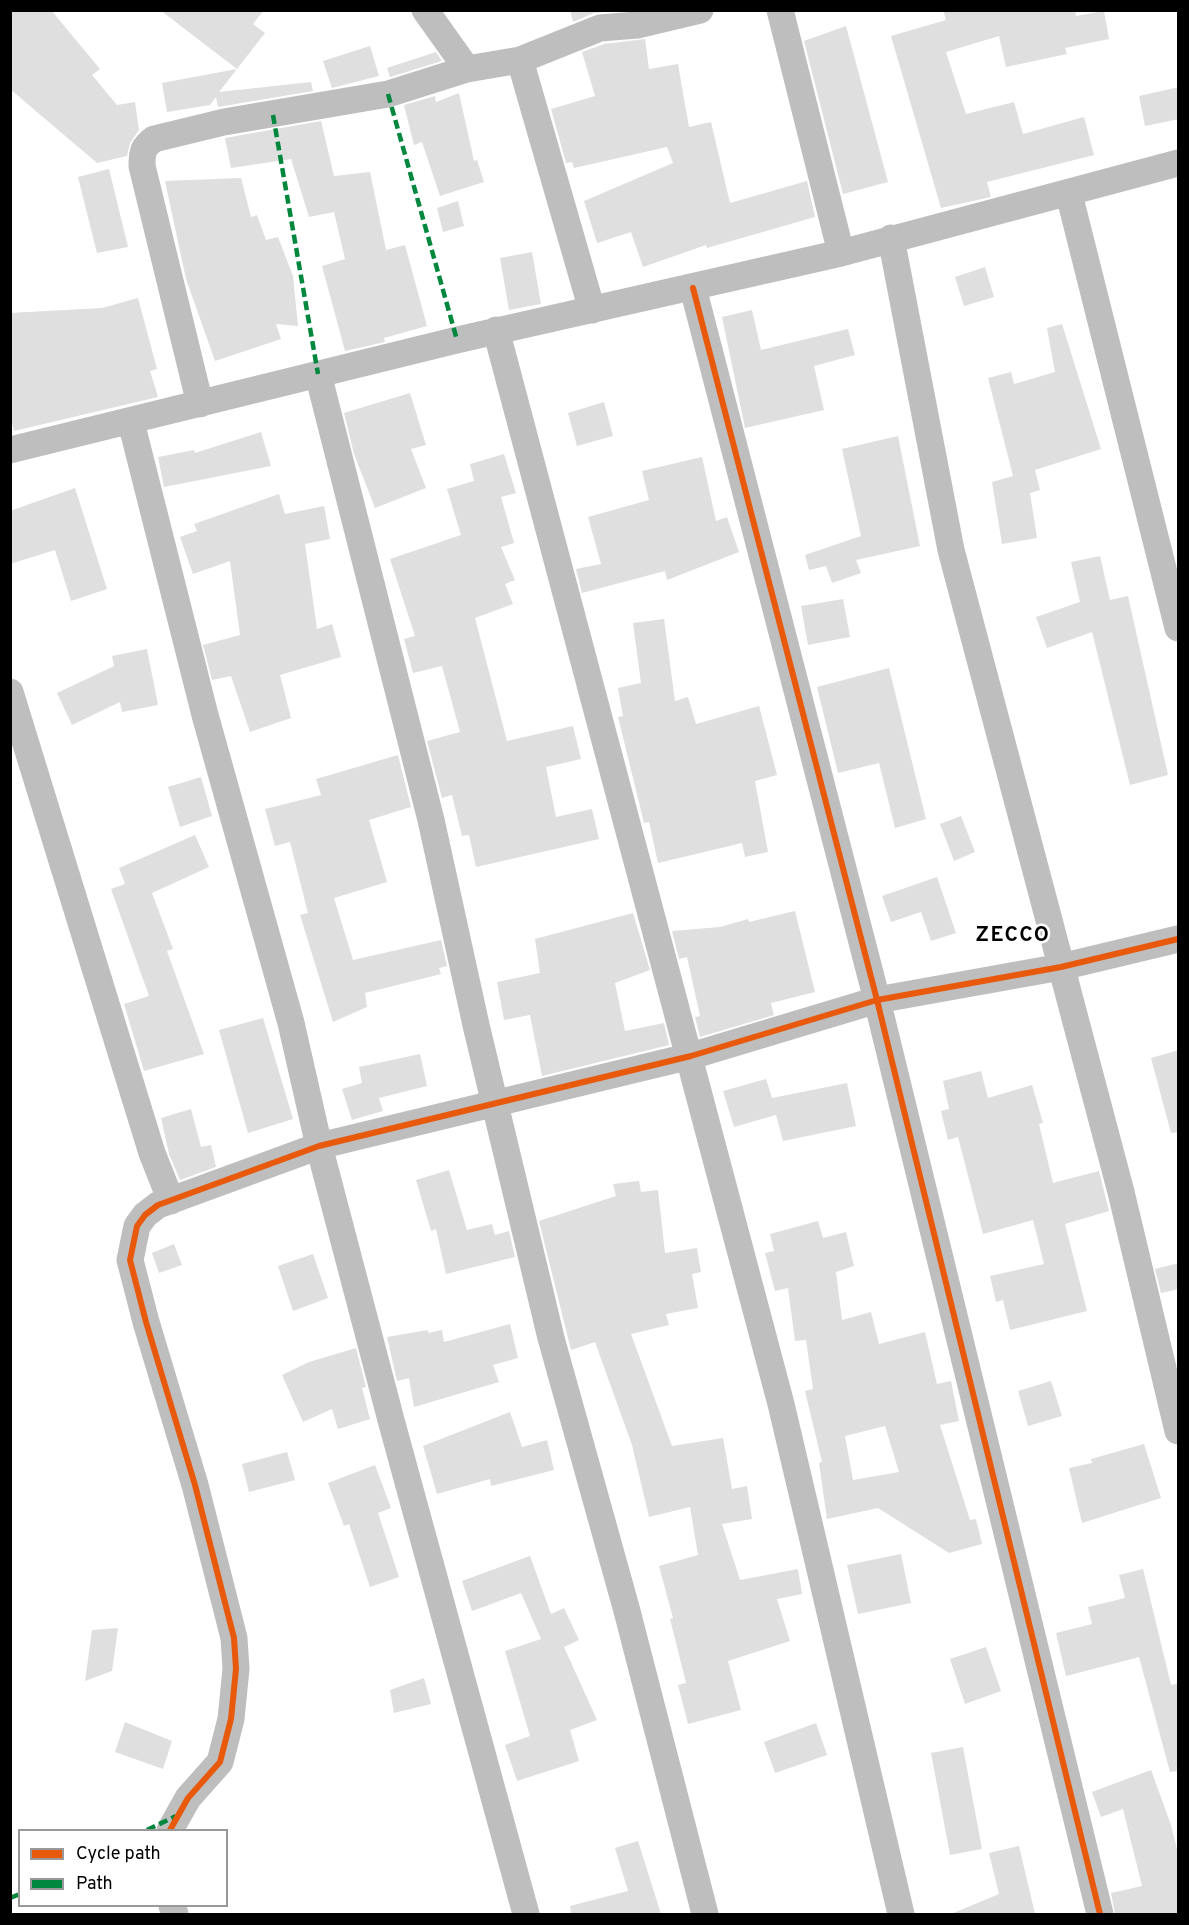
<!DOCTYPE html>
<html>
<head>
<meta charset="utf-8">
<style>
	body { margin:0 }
	#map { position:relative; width:1189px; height:1925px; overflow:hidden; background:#fff; font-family:Overpass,sans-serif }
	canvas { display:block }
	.frame { position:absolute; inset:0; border:12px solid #000; pointer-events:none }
	.legend { position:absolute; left:18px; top:1829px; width:210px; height:78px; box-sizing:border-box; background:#fff; border:2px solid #999; margin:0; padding:8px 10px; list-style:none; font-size:18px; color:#000 }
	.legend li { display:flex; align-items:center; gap:12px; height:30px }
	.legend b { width:30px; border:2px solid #999 }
</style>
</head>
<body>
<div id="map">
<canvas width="1189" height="1925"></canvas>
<div class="frame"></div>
<ul class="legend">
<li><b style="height:8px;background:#e8590c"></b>Cycle path</li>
<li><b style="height:8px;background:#00873e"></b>Path</li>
</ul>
</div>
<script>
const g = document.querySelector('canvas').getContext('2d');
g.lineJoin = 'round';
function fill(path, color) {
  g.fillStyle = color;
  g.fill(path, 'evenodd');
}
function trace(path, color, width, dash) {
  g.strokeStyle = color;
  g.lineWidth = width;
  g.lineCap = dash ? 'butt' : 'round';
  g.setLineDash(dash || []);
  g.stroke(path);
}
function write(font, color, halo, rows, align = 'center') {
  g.font = font + ' Overpass,sans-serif';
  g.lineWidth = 5;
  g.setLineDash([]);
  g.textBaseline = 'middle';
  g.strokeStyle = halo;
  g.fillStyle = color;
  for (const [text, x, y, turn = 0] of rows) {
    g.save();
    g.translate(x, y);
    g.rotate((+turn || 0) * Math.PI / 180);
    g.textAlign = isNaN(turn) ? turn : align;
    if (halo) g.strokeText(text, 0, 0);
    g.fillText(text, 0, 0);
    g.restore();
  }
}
fill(new Path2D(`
	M 10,10 L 51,10 L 100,69 L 92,75 L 117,105 L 135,102 L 139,130 L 130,143 L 127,156 L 97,163 L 10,89 Z
	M 160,10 L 264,10 L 253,24 L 265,33 L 219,92 L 311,82 L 313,91 L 218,107 L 216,97 L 210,105 L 167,112 L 162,83 L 237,69 Z
	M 570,10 L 621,10 L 594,13 L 573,22 Z
	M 943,10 L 1075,10 L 1076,16 L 1104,11 L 1109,39 L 1065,48 L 1067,54 L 1006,67 L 999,36 L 946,52 L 966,114 L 1014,102 L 1023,134 L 1084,117 L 1094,155 L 987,182 L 991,197 L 941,208 L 891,36 L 946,20 Z
	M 846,26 L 888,182 L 843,194 L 804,41 Z
	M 645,39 L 649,69 L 678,64 L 689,127 L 711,122 L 730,203 L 807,181 L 815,217 L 707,248 L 706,245 L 643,267 L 631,232 L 597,243 L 584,201 L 673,163 L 667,147 L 574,168 L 572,162 L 566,163 L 551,109 L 595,96 L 582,52 L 604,44 Z
	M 370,46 L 379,76 L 332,88 L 323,61 Z
	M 436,52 L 442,61 L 390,77 L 387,68 Z
	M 1179,87 L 1179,119 L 1145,126 L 1139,96 Z
	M 459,93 L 474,161 L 477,160 L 484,182 L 440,196 L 422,142 L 414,145 L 404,105 L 435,96 L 436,102 Z
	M 321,121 L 334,176 L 370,172 L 386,250 L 405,245 L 427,326 L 384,338 L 385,342 L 345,351 L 322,266 L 345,259 L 334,212 L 309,217 L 291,159 L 231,168 L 225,138 Z
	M 109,169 L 128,247 L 97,253 L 78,177 Z
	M 241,178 L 251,217 L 257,215 L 266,240 L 278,237 L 293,276 L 298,326 L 276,324 L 281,339 L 215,361 L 186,279 L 165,181 Z
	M 458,201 L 464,226 L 443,232 L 437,208 Z
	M 532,252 L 541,304 L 509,310 L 500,258 Z
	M 985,267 L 994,297 L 964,306 L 955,277 Z
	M 138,298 L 157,369 L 150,371 L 158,397 L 14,431 L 10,416 L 10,313 L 102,308 Z
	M 752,310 L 761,350 L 848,329 L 855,355 L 814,366 L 824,410 L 745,428 L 722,317 Z
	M 1062,324 L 1101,449 L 1035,470 L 1040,490 L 1030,493 L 1037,538 L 1002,544 L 992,482 L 1013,476 L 988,378 L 1011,372 L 1014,384 L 1055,372 L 1047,328 Z
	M 410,393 L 426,445 L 411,449 L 426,488 L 375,508 L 354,454 L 344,413 Z
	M 604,402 L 613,436 L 577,446 L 568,413 Z
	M 261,432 L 271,466 L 164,487 L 158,457 L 194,450 L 195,453 Z
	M 898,436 L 920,546 L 856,560 L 861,573 L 832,583 L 826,566 L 809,570 L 805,555 L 861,536 L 842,449 Z
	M 504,454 L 516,493 L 501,497 L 514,543 L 501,547 L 515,580 L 505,584 L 513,604 L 475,618 L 507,741 L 573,726 L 581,759 L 546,767 L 556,817 L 592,809 L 599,839 L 476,867 L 469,835 L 462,836 L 452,795 L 442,798 L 427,741 L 460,732 L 442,666 L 413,673 L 404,639 L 415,636 L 390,559 L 461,535 L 447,489 L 474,481 L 470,464 Z
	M 702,457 L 716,521 L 727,517 L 739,552 L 667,580 L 665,571 L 582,593 L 576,569 L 601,564 L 588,517 L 649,500 L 642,471 Z
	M 75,488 L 107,589 L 71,601 L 55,550 L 10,564 L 10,511 Z
	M 279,494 L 285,514 L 324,506 L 330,539 L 305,544 L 317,629 L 332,624 L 341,657 L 280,675 L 291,718 L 250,732 L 231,676 L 212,680 L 203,645 L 240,635 L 230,561 L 193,574 L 180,537 L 197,531 L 194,524 Z
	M 1100,556 L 1110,600 L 1128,596 L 1168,775 L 1130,785 L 1092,632 L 1047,648 L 1036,617 L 1080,602 L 1071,562 Z
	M 843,599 L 850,637 L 808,645 L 801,606 Z
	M 664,619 L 675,701 L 688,697 L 696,724 L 759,706 L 777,775 L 755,781 L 768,852 L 745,857 L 742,843 L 658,863 L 649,822 L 644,823 L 618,717 L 623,716 L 618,688 L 641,683 L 633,623 Z
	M 147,649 L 158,705 L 122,712 L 120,702 L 72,725 L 57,693 L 114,666 L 112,656 Z
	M 889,668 L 926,819 L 895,828 L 879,763 L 838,773 L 817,687 Z
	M 398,755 L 411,807 L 369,820 L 387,882 L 334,898 L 353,960 L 441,940 L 447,966 L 439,968 L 441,974 L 365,993 L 367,1007 L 333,1022 L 300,915 L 308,913 L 290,842 L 275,846 L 265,809 L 321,795 L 316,779 Z
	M 201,777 L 212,816 L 180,827 L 168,787 Z
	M 961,816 L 975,852 L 954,861 L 940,824 Z
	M 195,835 L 209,867 L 152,893 L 173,949 L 167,951 L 204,1054 L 144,1071 L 124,1004 L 149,996 L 111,889 L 125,884 L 119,868 Z
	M 937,877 L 956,933 L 931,941 L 921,912 L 891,922 L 882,896 Z
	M 795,911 L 815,992 L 771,1003 L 774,1015 L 700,1037 L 695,1017 L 700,1016 L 687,957 L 679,959 L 672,931 L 720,927 L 748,919 L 749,922 Z
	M 633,913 L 650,970 L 615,983 L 625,1031 L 664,1023 L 669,1045 L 542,1076 L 530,1015 L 504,1020 L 497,982 L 540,973 L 535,939 Z
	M 263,1018 L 293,1119 L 248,1133 L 219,1030 Z
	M 1179,1050 L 1179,1132 L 1171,1133 L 1151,1058 Z
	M 420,1054 L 427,1086 L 379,1098 L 383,1111 L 352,1120 L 342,1089 L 362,1083 L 359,1067 Z
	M 981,1071 L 988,1098 L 1032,1085 L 1043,1123 L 1039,1124 L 1053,1183 L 1099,1171 L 1109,1211 L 1065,1224 L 1087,1311 L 1010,1330 L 1003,1300 L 996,1302 L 990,1276 L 1044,1264 L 1033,1220 L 983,1234 L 958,1137 L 948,1140 L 941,1111 L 949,1109 L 943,1081 Z
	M 766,1079 L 772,1098 L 847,1083 L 856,1126 L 783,1141 L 776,1115 L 734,1127 L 723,1091 Z
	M 191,1109 L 201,1147 L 211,1145 L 216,1167 L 180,1180 L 169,1154 L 161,1118 Z
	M 449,1170 L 467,1230 L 492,1224 L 495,1235 L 509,1231 L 515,1257 L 446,1274 L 436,1229 L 431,1231 L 416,1180 Z
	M 639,1181 L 641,1192 L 658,1190 L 665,1253 L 697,1248 L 701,1272 L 692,1274 L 698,1308 L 666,1314 L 669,1325 L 631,1334 L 672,1446 L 723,1438 L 732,1489 L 747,1486 L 752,1519 L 722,1524 L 740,1580 L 798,1569 L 802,1594 L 777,1599 L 790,1641 L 728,1661 L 741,1710 L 688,1724 L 678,1685 L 686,1683 L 670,1619 L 673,1618 L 659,1566 L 698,1555 L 690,1507 L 649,1517 L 632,1445 L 595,1342 L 571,1350 L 539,1221 L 616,1196 L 613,1184 Z
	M 818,1221 L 823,1238 L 846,1232 L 854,1266 L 836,1272 L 842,1320 L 871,1312 L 879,1344 L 925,1332 L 937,1384 L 951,1381 L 959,1421 L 940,1425 L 970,1520 L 976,1519 L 982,1544 L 949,1553 L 878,1508 L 827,1519 L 819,1463 L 822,1462 L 805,1391 L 813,1389 L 806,1340 L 795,1341 L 788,1288 L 775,1291 L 765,1253 L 774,1251 L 770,1234 ZM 885,1426 L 899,1472 L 853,1480 L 845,1436 Z
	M 174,1244 L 182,1265 L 159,1273 L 152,1253 Z
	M 313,1254 L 328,1298 L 293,1311 L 278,1266 Z
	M 1179,1263 L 1179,1289 L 1161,1293 L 1155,1269 Z
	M 510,1324 L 518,1358 L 493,1365 L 499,1382 L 414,1407 L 409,1378 L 397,1381 L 387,1337 L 428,1330 L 428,1333 L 442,1330 L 444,1342 Z
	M 356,1348 L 366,1387 L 362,1388 L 370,1419 L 338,1429 L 332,1409 L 303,1422 L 282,1375 L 309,1362 Z
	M 1051,1381 L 1062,1416 L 1028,1426 L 1018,1391 Z
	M 510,1412 L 522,1447 L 547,1440 L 554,1470 L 491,1486 L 490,1479 L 437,1494 L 423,1446 Z
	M 1144,1444 L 1161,1498 L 1082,1523 L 1069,1468 L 1092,1463 L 1091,1459 Z
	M 287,1452 L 295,1480 L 249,1492 L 242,1464 Z
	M 375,1465 L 391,1508 L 378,1513 L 399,1577 L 370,1587 L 349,1524 L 344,1526 L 328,1483 Z
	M 901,1554 L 911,1603 L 858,1614 L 847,1565 Z
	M 530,1556 L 551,1614 L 564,1608 L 579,1640 L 564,1647 L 597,1720 L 570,1730 L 579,1761 L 517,1781 L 505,1745 L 530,1736 L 505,1651 L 541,1639 L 521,1593 L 472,1611 L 462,1581 Z
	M 1143,1569 L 1171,1685 L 1179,1683 L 1179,1771 L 1170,1772 L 1139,1657 L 1066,1676 L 1056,1633 L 1092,1624 L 1088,1607 L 1125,1598 L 1119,1575 Z
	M 118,1628 L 112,1671 L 85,1681 L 92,1630 Z
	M 986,1647 L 1001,1691 L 965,1704 L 950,1659 Z
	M 424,1678 L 431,1704 L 394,1713 L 390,1690 Z
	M 125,1722 L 172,1741 L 163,1769 L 115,1752 Z
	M 816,1723 L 827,1755 L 775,1773 L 764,1742 Z
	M 963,1747 L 982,1849 L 950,1855 L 931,1753 Z
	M 1151,1770 L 1171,1825 L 1179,1857 L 1179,1914 L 1115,1914 L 1111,1893 L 1142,1886 L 1123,1809 L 1101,1817 L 1092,1792 Z
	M 638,1841 L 661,1914 L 571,1914 L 570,1906 L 628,1891 L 615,1848 Z
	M 1019,1846 L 1035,1914 L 951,1914 L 999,1894 L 989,1853 Z`), '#dfdfdf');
trace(new Path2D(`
	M 425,10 L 467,69
	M 780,10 L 841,253
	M 520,60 L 592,310
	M 1069,194 L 1178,628
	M 891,238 L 951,550 L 1121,1192 L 1178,1431
	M 693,288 L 877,1000 L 1100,1914
	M 496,330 L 781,1404 L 901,1914
	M 318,374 L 431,820 L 476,1025 L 551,1338 L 627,1611 L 705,1914
	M 200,404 L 142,166 C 142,152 143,147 154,139 L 224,122 L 388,94 L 467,69 L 520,60 L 600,28 L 637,25 L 700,10
	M 131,422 L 205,715 L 291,1023 L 319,1146 L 391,1420 L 526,1914
	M 10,450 L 457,340 L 841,253 L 1178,163
	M 10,692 L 152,1153 L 171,1201
	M 170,1830 L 188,1798 L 220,1762 L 231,1719 L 236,1669 L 234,1638 L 195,1485 L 146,1322 L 130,1260 L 137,1226 L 145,1215 L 158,1205 L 319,1146 L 691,1056 L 877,1000 L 1061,967 L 1178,939
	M 172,1906 L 175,1914`), '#bebebe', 27);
trace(new Path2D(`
	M 388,94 L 457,340
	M 273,115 L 318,374
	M 147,1830 L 176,1816
	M 10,1898 L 20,1894`), '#00873e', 4.5, [9, 4.5]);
trace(new Path2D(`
	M 693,288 L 877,1000 L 1100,1914
	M 170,1830 L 188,1798 L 220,1762 L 231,1719 L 236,1669 L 234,1638 L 195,1485 L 146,1322 L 130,1260 L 137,1226 L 145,1215 L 158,1205 L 319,1146 L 691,1056 L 877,1000 L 1061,967 L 1178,939`), '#e8590c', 6);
g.letterSpacing = '1.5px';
write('bold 21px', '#000', '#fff', [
	["ZECCO",1013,937]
]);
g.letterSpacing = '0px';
</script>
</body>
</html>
